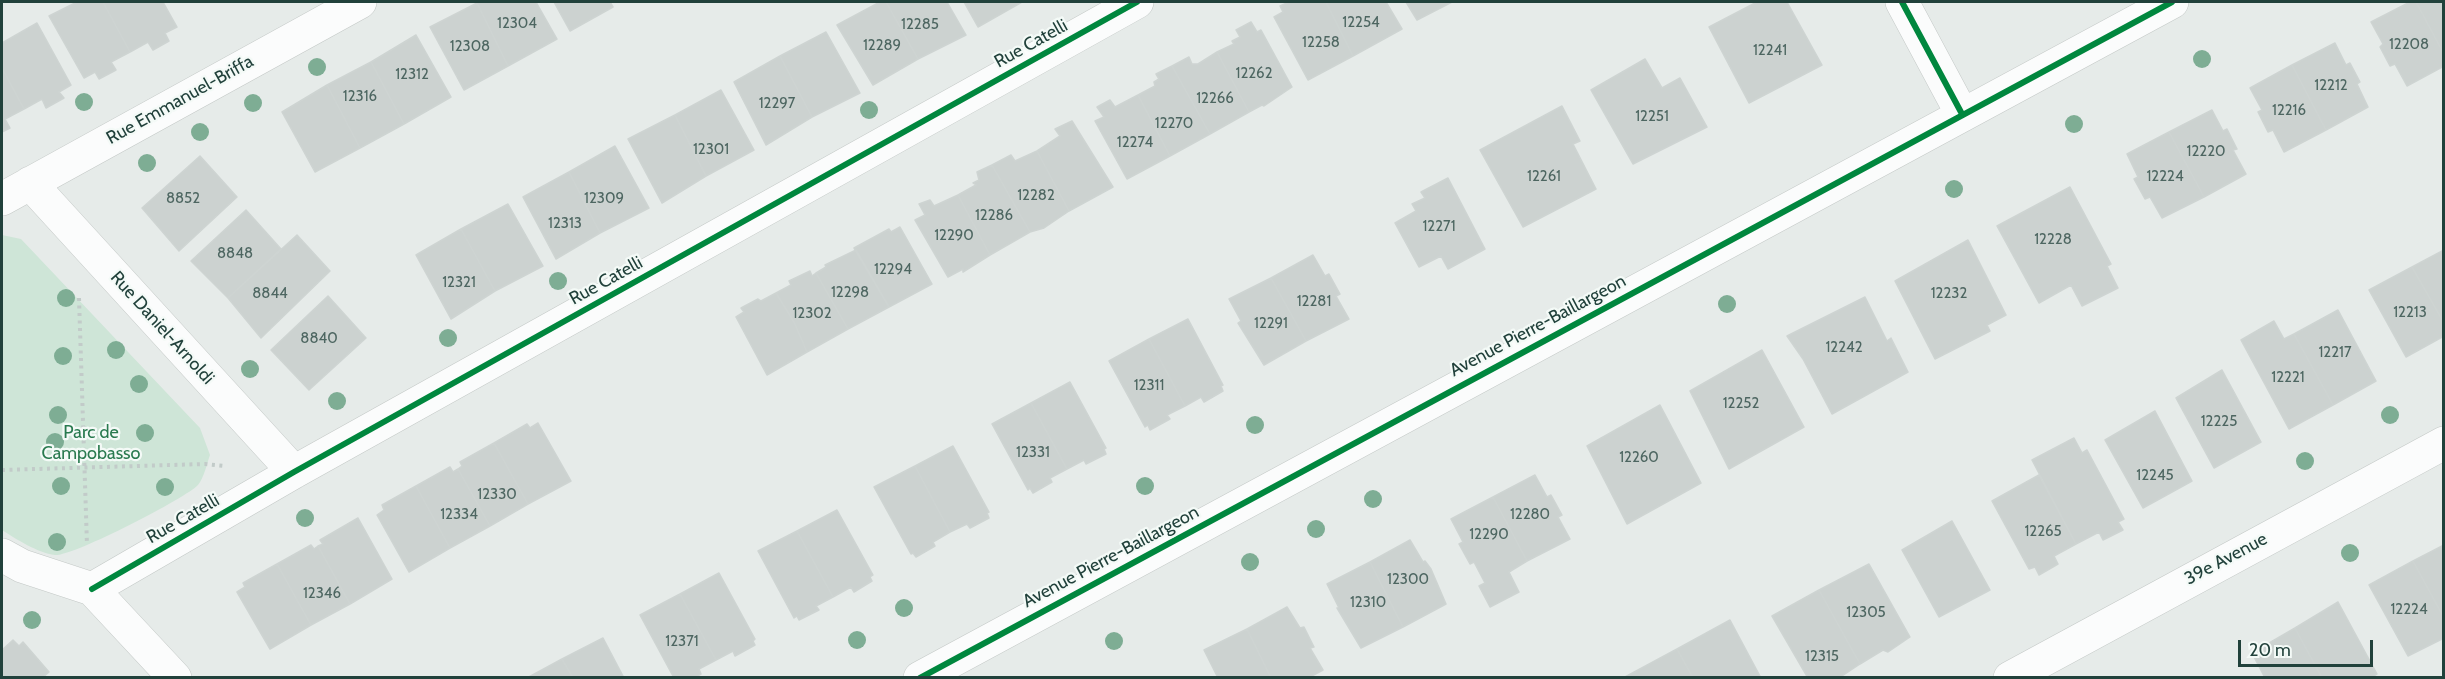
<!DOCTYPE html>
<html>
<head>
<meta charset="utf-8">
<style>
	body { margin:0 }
	#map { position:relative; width:2445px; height:679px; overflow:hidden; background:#e6ebe9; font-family:Cabin,sans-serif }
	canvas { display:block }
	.frame { position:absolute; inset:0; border:3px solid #21413b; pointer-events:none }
	.scale { position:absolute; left:2238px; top:640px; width:135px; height:27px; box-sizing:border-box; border:3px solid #21413b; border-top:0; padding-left:8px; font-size:18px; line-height:21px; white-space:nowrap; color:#21413b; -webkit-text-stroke:4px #f4faf7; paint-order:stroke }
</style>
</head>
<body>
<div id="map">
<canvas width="2445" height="679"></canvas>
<div class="frame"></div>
<div class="scale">20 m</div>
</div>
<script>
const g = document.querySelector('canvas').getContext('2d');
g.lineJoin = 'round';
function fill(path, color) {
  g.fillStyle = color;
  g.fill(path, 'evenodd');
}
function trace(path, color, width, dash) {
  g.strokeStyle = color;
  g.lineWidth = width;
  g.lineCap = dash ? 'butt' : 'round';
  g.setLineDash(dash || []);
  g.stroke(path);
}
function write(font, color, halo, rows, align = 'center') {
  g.font = font + ' Cabin,sans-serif';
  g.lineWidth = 4.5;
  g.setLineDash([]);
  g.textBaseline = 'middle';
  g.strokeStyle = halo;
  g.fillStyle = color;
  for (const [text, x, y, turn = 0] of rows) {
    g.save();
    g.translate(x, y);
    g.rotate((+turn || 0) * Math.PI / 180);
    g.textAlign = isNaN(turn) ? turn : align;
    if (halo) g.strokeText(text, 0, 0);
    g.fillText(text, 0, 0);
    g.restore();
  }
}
fill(new Path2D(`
	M 2,235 L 21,239 L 200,428 L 210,455 C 207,463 204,478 198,485 C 186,498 72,557 55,555 C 38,553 16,539 2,530 Z`), '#cee5d7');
const building = new Path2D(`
	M 77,2 L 103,2 L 130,52 L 111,62 L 116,70 L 99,79 L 95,72 L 84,78 L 49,16 Z
	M 103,2 L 163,2 L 177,27 L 165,33 L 169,41 L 153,50 L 148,42 L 130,52 Z
	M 481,2 L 536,2 L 557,39 L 508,66 L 477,3 Z
	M 554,2 L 610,2 L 613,7 L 570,31 Z
	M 880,2 L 886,2 L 918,59 L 873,85 L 837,25 Z
	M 886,2 L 947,2 L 966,35 L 918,59 Z
	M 964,2 L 1022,2 L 978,27 Z
	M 1289,2 L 1326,2 L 1353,56 L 1308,80 L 1274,17 L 1283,12 L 1280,6 Z
	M 1326,2 L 1386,2 L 1402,29 L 1353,56 Z
	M 1406,2 L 1452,2 L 1417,20 Z
	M 1757,2 L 1787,2 L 1822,65 L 1749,103 L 1709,27 Z
	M 2410,2 L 2416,2 L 2444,54 L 2444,66 L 2407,86 L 2395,64 L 2390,66 L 2380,47 L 2383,44 L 2371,22 Z
	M 2416,2 L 2444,2 L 2444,54 Z
	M 477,3 L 508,66 L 464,90 L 430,27 Z
	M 1251,22 L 1257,32 L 1261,30 L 1292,87 L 1264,106 L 1262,105 L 1249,112 L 1217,52 L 1234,44 L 1232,41 L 1240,37 L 1236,30 Z
	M 37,23 L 71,85 L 59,92 L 64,98 L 46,108 L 42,99 L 24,109 L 2,68 L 2,43 Z
	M 826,32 L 860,93 L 812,117 L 780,56 Z
	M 416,35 L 451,97 L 404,124 L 371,62 Z
	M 2335,43 L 2346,65 L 2350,63 L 2360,82 L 2357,84 L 2368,107 L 2326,130 L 2292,65 Z
	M 1217,52 L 1249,112 L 1210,134 L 1172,66 L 1189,57 L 1192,64 L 1198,64 Z
	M 780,56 L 812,117 L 766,145 L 734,82 Z
	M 1645,59 L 1662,88 L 1680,78 L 1707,127 L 1633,164 L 1591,90 Z
	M 371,62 L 404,124 L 360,148 L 327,85 Z
	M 2292,65 L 2326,130 L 2284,152 L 2273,130 L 2268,132 L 2258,112 L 2262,110 L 2250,88 Z
	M 1172,66 L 1210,134 L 1170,156 L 1138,95 L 1155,86 L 1154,82 L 1159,79 L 1156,74 Z
	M 2,68 L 24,109 L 5,119 L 10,128 L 2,132 Z
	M 327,85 L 360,148 L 315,172 L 282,112 Z
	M 721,90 L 754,150 L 706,176 L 675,115 Z
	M 1138,95 L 1170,156 L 1127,179 L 1095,121 L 1104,117 L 1097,107 L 1110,100 L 1115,107 Z
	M 1562,106 L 1580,141 L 1573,144 L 1596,189 L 1523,227 L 1480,150 Z
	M 2212,110 L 2223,131 L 2227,129 L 2237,149 L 2233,150 L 2246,174 L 2204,197 L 2169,132 Z
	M 675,115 L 706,176 L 662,203 L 628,139 Z
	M 1072,121 L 1113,187 L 1069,211 L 1037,151 L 1060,136 L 1055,129 Z
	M 2169,132 L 2204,197 L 2162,218 L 2150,197 L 2145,199 L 2134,179 L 2138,177 L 2127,154 Z
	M 615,146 L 649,208 L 600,233 L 569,172 Z
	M 1037,151 L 1069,211 L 1044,228 L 1030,232 L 992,165 L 1011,155 L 1015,161 Z
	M 200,156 L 237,197 L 179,251 L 142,208 Z
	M 992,165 L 1030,232 L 990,255 L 958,195 L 976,185 L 973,183 L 979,180 L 977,172 Z
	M 569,172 L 600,233 L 556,259 L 523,197 Z
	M 1448,178 L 1485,249 L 1448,269 L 1441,256 L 1419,267 L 1395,223 L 1416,211 L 1412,204 L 1425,198 L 1421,192 Z
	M 2070,187 L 2111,264 L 2107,266 L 2118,288 L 2082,306 L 2071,285 L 2039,303 L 1997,226 Z
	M 958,195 L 990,255 L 963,272 L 963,269 L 948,277 L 915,220 L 925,215 L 919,204 L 930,200 L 934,206 Z
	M 508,204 L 543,266 L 495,291 L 461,229 Z
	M 246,210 L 281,249 L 228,298 L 191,261 Z
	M 900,227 L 932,284 L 889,307 L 854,248 L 889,229 L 891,232 Z
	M 461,229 L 495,291 L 451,319 L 416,255 Z
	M 297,235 L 330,271 L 261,338 L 228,298 Z
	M 1968,240 L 2006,315 L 1987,325 L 1990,331 L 1935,359 L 1895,281 Z
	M 856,250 L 889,307 L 848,329 L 816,273 L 826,267 L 825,265 Z
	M 2444,250 L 2444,323 L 2412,267 Z
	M 1313,255 L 1325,276 L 1329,274 L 1340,294 L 1336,296 L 1349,319 L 1306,341 L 1271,278 Z
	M 2412,267 L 2444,323 L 2444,336 L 2406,357 L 2369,290 Z
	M 810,271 L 812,276 L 816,273 L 848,329 L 807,352 L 794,322 L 776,293 L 791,285 L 789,281 Z
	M 1271,278 L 1306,341 L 1264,365 L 1238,323 L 1241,321 L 1229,299 Z
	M 776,293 L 794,322 L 807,352 L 767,375 L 736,317 L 744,312 L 741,308 L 758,299 L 761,301 Z
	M 328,296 L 366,338 L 309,390 L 271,350 Z
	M 1865,297 L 1887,341 L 1891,338 L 1908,372 L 1832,414 L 1803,359 L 1787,336 Z
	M 2338,310 L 2376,381 L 2333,405 L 2294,334 Z
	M 1188,319 L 1223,385 L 1221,386 L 1223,391 L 1204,402 L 1201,397 L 1185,406 L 1149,339 Z
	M 2274,321 L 2284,339 L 2294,334 L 2333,405 L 2289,429 L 2241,340 Z
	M 1149,339 L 1185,406 L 1167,415 L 1170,419 L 1150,430 L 1148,425 L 1145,427 L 1109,361 Z
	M 1762,350 L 1804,427 L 1729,469 L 1690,391 Z
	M 2222,370 L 2261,442 L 2214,468 L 2176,398 Z
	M 1070,382 L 1106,448 L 1104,449 L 1106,454 L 1086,464 L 1084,460 L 1067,469 L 1031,403 Z
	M 1031,403 L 1067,469 L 1050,478 L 1052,482 L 1033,493 L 1030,488 L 1028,490 L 992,424 Z
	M 1660,405 L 1701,483 L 1627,524 L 1587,446 Z
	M 2155,411 L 2192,481 L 2143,508 L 2105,440 Z
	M 538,423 L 571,481 L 528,504 L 494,443 L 527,424 L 530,428 Z
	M 2074,438 L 2082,453 L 2087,450 L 2124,519 L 2118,522 L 2123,530 L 2103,540 L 2099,532 L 2076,544 L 2032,460 Z
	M 494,443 L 528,504 L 490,526 L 458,469 L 462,466 L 460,462 Z
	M 953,446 L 989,512 L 987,513 L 989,518 L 970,528 L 967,524 L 950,532 L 915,466 Z
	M 915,466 L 950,532 L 933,542 L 935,546 L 916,557 L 913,553 L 911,554 L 874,487 Z
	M 450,467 L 453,472 L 458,469 L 490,526 L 450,548 L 416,486 Z
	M 1535,475 L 1547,497 L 1551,495 L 1562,515 L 1558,517 L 1570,539 L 1527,561 L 1493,497 Z
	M 2039,475 L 2076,544 L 2054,556 L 2058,564 L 2039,575 L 2035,567 L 2029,569 L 1992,501 Z
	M 416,486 L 450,548 L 409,572 L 377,515 L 384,510 L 382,505 Z
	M 1493,497 L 1527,561 L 1509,572 L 1519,592 L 1490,607 L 1479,586 L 1485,583 L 1474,562 L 1470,564 L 1459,544 L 1463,542 L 1451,519 Z
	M 837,510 L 873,575 L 870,577 L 872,581 L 854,592 L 851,587 L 833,597 L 797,531 Z
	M 358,518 L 392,579 L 350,604 L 318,546 L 323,544 L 320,540 Z
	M 1952,521 L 1990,590 L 1939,617 L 1902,550 Z
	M 797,531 L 833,597 L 816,606 L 819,610 L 799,620 L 797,616 L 794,618 L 758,551 Z
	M 1410,540 L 1423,562 L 1425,561 L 1431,569 L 1446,604 L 1403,627 L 1370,562 Z
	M 311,545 L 314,549 L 318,546 L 350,604 L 311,625 L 277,564 Z
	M 2444,545 L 2444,618 L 2413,561 Z
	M 2413,561 L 2444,618 L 2444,638 L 2408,656 L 2369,585 Z
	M 1370,562 L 1403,627 L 1361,648 L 1337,608 L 1339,608 L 1327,584 Z
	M 277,564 L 311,625 L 270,649 L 237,592 L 245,587 L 243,583 Z
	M 1869,564 L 1910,637 L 1888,652 L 1883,650 L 1860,664 L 1819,590 Z
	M 719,573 L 755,639 L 753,641 L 755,645 L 735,656 L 733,651 L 716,660 L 680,594 Z
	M 1819,590 L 1860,664 L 1839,678 L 1808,678 L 1772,616 Z
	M 680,594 L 716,660 L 699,669 L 701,674 L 694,678 L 674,678 L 640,615 Z
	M 2338,602 L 2377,674 L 2371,678 L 2322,678 L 2295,628 Z
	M 1287,607 L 1300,628 L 1304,627 L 1314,647 L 1310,648 L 1323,670 L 1308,678 L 1271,678 L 1247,629 Z
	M 1730,620 L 1761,678 L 1693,678 L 1677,649 Z
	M 2295,628 L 2322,678 L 2265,678 L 2252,653 Z
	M 1247,629 L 1271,678 L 1218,678 L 1204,650 Z
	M 603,638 L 624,678 L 573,678 L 562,659 Z
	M 13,640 L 19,646 L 23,642 L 49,672 L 42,678 L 2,678 L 2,650 Z
	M 1677,649 L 1693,678 L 1625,677 Z
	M 562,659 L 573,678 L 527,678 Z`);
fill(building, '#ccd2d0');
trace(building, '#ced4d2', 1.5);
const street = new Path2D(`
	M 1902,2 L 1962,114
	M 30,183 L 294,472
	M 2,199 L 360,2
	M 2,555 L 22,566 L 92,589 L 175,678
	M 92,589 L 294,472 L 1137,2
	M 920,678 L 2172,2
	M 2010,678 L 2444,443`);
trace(street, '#c3c8c6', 34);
trace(new Path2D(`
	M 79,298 L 87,545
	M 2,470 L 205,464 L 224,466`), '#c2cbc9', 4, [3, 4.5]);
trace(street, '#fbfcfc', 33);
trace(new Path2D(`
	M 1902,2 L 1962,114
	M 92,589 L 294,472 L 1137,2
	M 920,678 L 2172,2`), '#00873e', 6);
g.fillStyle = '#7ead94';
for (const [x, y] of [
	[2202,59],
	[317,67],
	[84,102],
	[253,103],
	[869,110],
	[2074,124],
	[200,132],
	[147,163],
	[1954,189],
	[558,281],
	[66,298],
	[1727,304],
	[448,338],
	[116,350],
	[63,356],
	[250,369],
	[139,384],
	[337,401],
	[58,415],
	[2390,415],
	[1255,425],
	[145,433],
	[55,442],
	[2305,461],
	[61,486],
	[1145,486],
	[165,487],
	[1373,499],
	[305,518],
	[1316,529],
	[57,542],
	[2350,553],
	[1250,562],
	[904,608],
	[32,620],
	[857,640],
	[1114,641]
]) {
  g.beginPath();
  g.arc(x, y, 9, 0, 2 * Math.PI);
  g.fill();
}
write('15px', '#4d6661', null, [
	["12254",1361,23],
	["12304",517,24],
	["12285",920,25],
	["12258",1321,43],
	["12208",2409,45],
	["12289",882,46],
	["12308",470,47],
	["12241",1770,51],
	["12262",1254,74],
	["12312",412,75],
	["12212",2331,86],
	["12316",360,97],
	["12266",1215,99],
	["12297",777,104],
	["12216",2289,111],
	["12251",1652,117],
	["12270",1174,124],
	["12274",1135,143],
	["12301",711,150],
	["12220",2206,152],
	["12261",1544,177],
	["12224",2165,177],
	["12282",1036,196],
	["8852",183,199],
	["12309",604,199],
	["12286",994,216],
	["12313",565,224],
	["12271",1439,227],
	["12290",954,236],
	["12228",2053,240],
	["8848",235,254],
	["12294",893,270],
	["12321",459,283],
	["12298",850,293],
	["8844",270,294],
	["12232",1949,294],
	["12281",1314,302],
	["12213",2410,313],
	["12302",812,314],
	["12291",1271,324],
	["8840",319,339],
	["12242",1844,348],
	["12217",2335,353],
	["12221",2288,378],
	["12311",1149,386],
	["12252",1741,404],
	["12225",2219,422],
	["12331",1033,453],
	["12260",1639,458],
	["12245",2155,476],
	["12330",497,495],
	["12334",459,515],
	["12280",1530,515],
	["12265",2043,532],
	["12290",1489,535],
	["12300",1408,580],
	["12346",322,594],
	["12310",1368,603],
	["12224",2409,610],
	["12305",1866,613],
	["12371",682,642],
	["12315",1822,657]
]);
write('18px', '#21413b', '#f4faf7', [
	["Rue Catelli",1031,44,-29],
	["Rue Emmanuel-Briffa",180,100,-29],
	["Rue Catelli",606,281,-29],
	["Avenue Pierre-Baillargeon",1538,326,-28],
	["Rue Daniel-Arnoldi",162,328,48],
	["Rue Catelli",183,519,-30],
	["Avenue Pierre-Baillargeon",1111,557,-28],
	["39e Avenue",2226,559,-28]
]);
write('18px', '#297a4f', '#f4faf7', [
	["Parc de",91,433],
	["Campobasso",91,454]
]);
</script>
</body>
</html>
